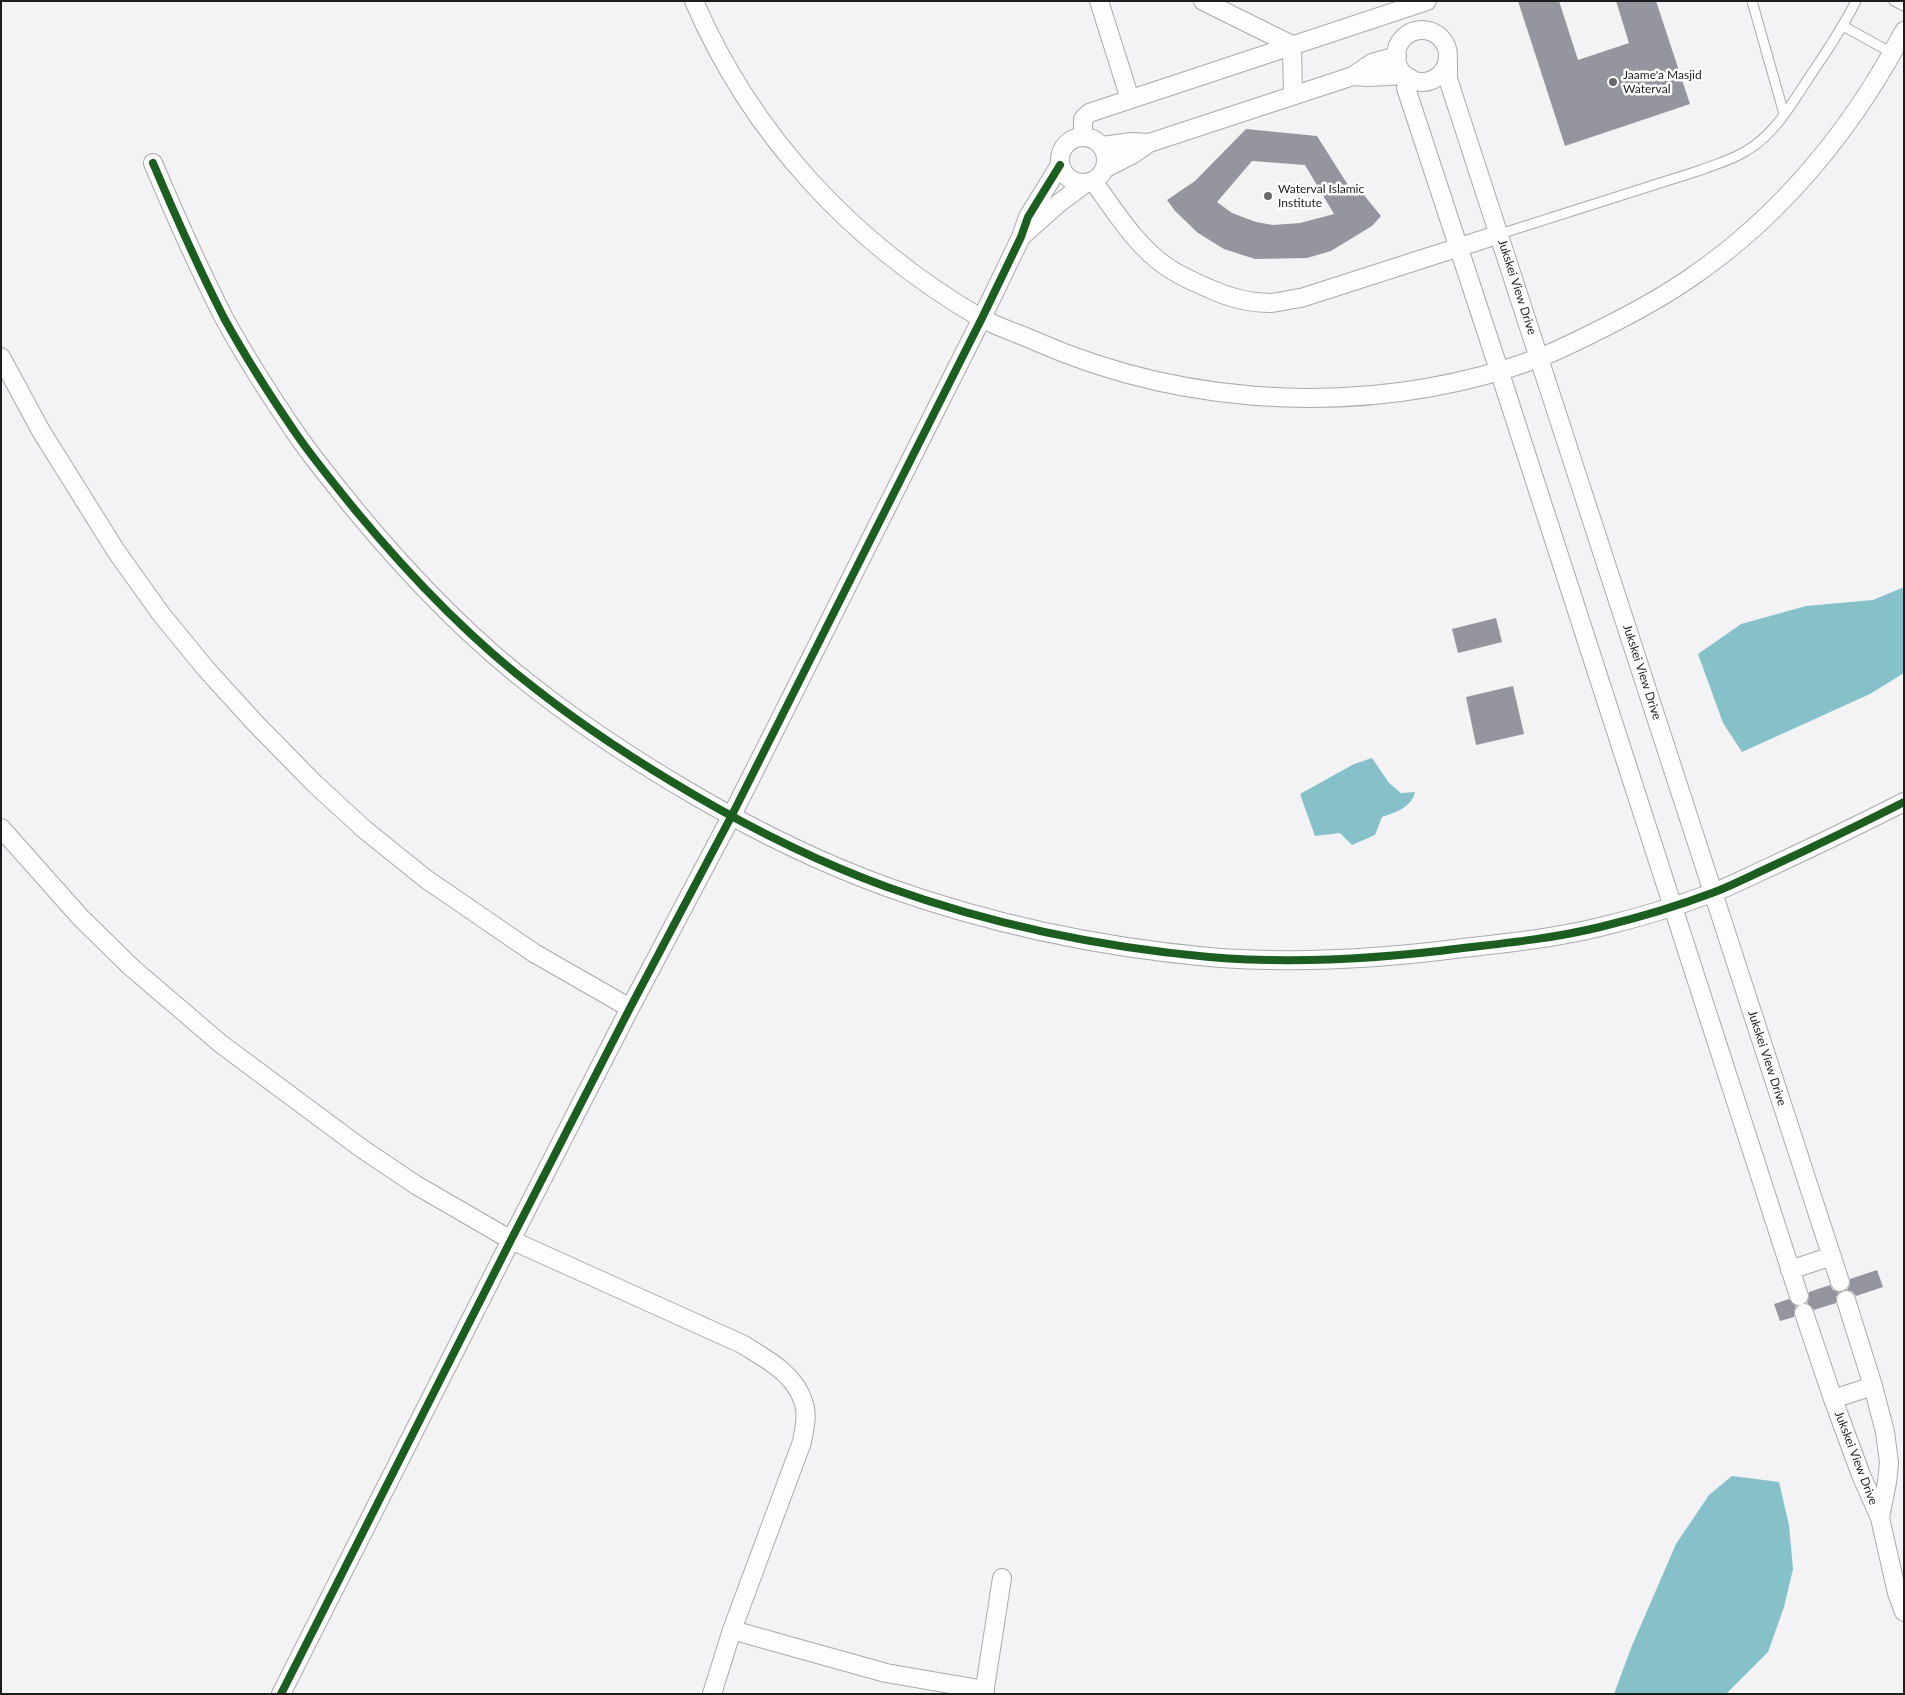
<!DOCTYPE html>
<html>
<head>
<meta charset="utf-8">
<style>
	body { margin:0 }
	#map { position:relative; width:1905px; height:1695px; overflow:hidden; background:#f3f3f5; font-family:Lato,sans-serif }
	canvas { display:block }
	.frame { position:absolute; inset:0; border:2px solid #1d1d1f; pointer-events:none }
</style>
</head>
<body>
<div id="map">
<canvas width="1905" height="1695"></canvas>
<div class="frame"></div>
</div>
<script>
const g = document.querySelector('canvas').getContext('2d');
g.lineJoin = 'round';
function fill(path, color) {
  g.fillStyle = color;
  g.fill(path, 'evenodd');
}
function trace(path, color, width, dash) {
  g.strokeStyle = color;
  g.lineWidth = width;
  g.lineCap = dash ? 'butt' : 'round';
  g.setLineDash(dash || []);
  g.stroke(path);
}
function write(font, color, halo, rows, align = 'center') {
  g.font = font + ' Lato,sans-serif';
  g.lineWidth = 5;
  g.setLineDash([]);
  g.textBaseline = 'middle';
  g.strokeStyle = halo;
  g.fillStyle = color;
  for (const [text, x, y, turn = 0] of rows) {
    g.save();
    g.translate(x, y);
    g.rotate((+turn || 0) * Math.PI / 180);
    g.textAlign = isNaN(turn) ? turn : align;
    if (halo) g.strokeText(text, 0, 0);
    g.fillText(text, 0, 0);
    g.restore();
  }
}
fill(new Path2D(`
	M 1904,587 L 1904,673 L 1870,694 L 1742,752 L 1723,723 L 1698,654 L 1741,624 L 1806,606 L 1873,600 Z
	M 1372,758 L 1389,783 L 1401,793 L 1415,792 C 1411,808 1396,812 1382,817 L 1375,835 L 1352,845 L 1340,833 L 1315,836 L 1300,794 L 1354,764 Z
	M 1732,1476 L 1779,1482 L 1789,1525 L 1793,1569 L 1784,1607 L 1768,1652 L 1726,1694 L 1614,1694 L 1631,1648 L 1676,1544 L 1709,1495 Z`), '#86c1c9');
fill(new Path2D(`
	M 1518,1 L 1559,1 L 1578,60 L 1629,43 L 1616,1 L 1656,1 L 1690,104 L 1565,146 Z
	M 1246,129 L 1317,136 L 1353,193 L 1359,189 L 1381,216 L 1372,226 L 1331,251 L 1307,258 L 1255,259 L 1224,249 L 1198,233 L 1175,211 L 1167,200 L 1195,181 ZM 1252,161 L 1305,165 L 1334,214 L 1300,223 L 1273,225 L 1256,222 L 1232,213 L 1217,202 Z
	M 1496,618 L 1502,642 L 1458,653 L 1452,629 Z
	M 1513,686 L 1524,734 L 1476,745 L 1466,697 Z
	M 1877,1270 L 1883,1287 L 1856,1296 L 1853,1292 L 1847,1290 L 1850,1285 L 1850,1279 Z
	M 1830,1285 L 1833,1290 L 1839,1292 L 1836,1297 L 1836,1303 L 1814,1310 L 1807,1303 L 1809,1298 L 1809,1292 Z
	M 1789,1299 L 1796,1306 L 1794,1311 L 1794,1317 L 1780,1321 L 1774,1304 Z`), '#95959f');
const lane = new Path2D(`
	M 1752,1 L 1784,114
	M 1894,1 L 1904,6
	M 1843,26 L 1892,53
	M 1500,234 L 1701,170 C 1716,164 1732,160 1746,151 C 1774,135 1791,105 1808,79 C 1825,54 1842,29 1856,1`);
const street = new Path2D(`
	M 694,1 C 752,136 853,243 979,317 C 997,327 1017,333 1035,341 C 1192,410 1377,417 1539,358 C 1562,349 1585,337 1607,326 C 1637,311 1666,295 1693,276 C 1782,215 1854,127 1904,31
	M 1099,1 L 1130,99
	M 1203,1 L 1292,45 L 1293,96
	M1396 56a26 26 0 1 1 52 0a26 26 0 1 1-52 0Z
	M 1448,62 L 1448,79 L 1840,1282
	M 1353,76 L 1369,77 L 1405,75
	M 1410,78 L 1406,88 L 1499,370 L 1799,1296
	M 1083,136 L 1083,119 L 1089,113 L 1427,1
	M1060 160a23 23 0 1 1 46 0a23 23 0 1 1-46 0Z
	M 1102,146 L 1131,142 L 1149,143
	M 153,163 C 175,215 198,267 224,318 C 246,358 271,397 297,435 C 315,461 336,486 356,511 C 409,575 470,639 537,690 C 587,729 641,764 696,796 C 756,831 821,863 887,887 C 990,924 1100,947 1209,957 C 1293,964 1379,959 1463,948 C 1508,943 1555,938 1600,927 C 1637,918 1675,907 1712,893 C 1731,886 1750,876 1770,867 C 1815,846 1859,825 1904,802
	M 1104,169 L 1133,154 L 1149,143 L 1353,76 L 1372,63 L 1397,56
	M 1093,181 C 1115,211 1136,246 1167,267 C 1180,276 1194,282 1208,288 C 1227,297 1250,303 1271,303 C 1281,302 1291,299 1301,298 L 1500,234
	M 1023,235 L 1059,203 L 1086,183
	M 1,357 L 41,431 L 116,551 L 161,614 L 206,669 L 257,725 L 315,784 L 364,829 L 426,879 L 534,953 L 630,1008
	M 1,828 L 81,918 L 131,967 L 221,1044 L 361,1148 L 416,1185 L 511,1240 L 742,1344 C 766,1359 796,1374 804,1404 C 808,1416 804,1430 802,1442 L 732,1630 L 712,1694
	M 1790,1270 L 1832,1256
	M 1846,1300 L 1873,1386 L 1885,1432 L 1889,1463 L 1887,1482 L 1880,1518
	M 1804,1313 L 1833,1399 L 1861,1475 L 1880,1518 L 1897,1593 L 1904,1612
	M 1833,1399 L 1873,1386
	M 732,1630 L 886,1673 L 985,1690
	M 281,1694 L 511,1240 L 630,1008 L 731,817 L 982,318 L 1021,237 L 1028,217 L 1060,165
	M 984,1694 L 1002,1578`);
trace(lane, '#aaaaac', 11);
trace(street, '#aaaaac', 20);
trace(lane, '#fdfdfe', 9);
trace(street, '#fdfdfe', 18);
trace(new Path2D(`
	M 153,163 C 175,215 198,267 224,318 C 246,358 271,397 297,435 C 315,461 336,486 356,511 C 409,575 470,639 537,690 C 587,729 641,764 696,796 C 756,831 821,863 887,887 C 990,924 1100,947 1209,957 C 1293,964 1379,959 1463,948 C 1508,943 1555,938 1600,927 C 1637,918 1675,907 1712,893 C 1731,886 1750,876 1770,867 C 1815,846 1859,825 1904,802
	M 281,1694 L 511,1240 L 630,1008 L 731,817 L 982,318 L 1021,237 L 1028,217 L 1060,165`), '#1b5e20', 8);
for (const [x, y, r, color] of [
	[1613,82,5,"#68686a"],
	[1268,196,5,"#68686a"]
]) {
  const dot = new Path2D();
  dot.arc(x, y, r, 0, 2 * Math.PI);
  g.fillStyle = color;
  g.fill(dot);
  trace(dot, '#fff', 2);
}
write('12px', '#1d1d1f', '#fff', [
	["Jaame'a Masjid",1623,75],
	["Waterval",1623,89],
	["Waterval Islamic",1278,189],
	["Institute",1278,203]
], 'left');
write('12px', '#1d1d1f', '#fff', [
	["Jukskei View Drive",1517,287,72],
	["Jukskei View Drive",1642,672,72],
	["Jukskei View Drive",1767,1058,72],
	["Jukskei View Drive",1856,1458,69]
]);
</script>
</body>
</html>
